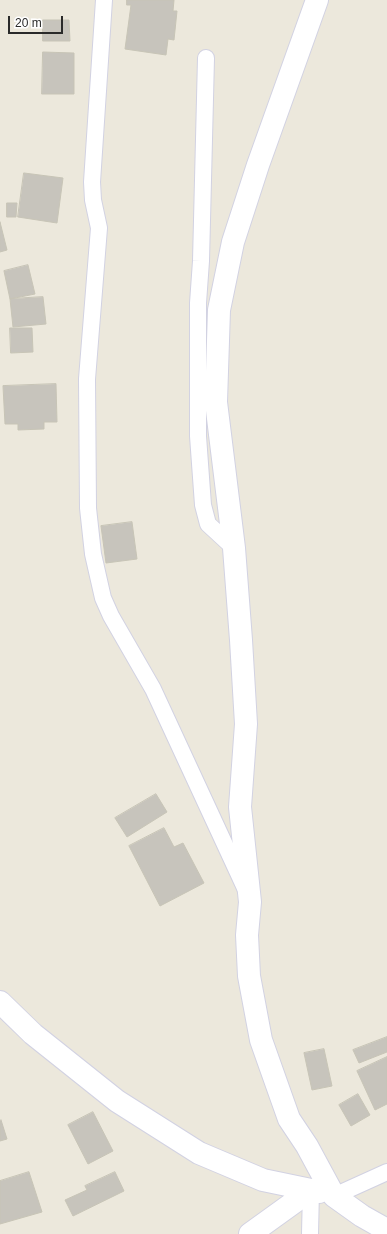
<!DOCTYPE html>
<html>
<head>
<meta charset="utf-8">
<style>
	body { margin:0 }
	#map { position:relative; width:387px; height:1234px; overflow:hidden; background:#ece8dc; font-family:Arial,sans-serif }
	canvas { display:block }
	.scale { position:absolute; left:8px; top:16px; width:55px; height:18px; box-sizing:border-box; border:2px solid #2a2a2a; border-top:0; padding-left:5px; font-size:12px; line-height:14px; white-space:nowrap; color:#2a2a2a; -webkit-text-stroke:3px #fff; paint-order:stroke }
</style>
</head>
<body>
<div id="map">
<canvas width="387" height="1234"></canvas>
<div class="scale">20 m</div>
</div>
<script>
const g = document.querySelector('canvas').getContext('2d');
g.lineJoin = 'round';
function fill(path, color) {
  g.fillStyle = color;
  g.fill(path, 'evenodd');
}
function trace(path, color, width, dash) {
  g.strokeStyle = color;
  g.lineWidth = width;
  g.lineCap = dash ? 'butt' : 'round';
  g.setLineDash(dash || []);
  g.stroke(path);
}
const building = new Path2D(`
	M 127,0 L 174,0 L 173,11 L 177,11 L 174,40 L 168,39 L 166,55 L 125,49 L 131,5 L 127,5 Z
	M 43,20 L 69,20 L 70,41 L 43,41 Z
	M 43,52 L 74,53 L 74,94 L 42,94 Z
	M 24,173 L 63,178 L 57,223 L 18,217 Z
	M 7,203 L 17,203 L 16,217 L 7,217 Z
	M 0,222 L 7,250 L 0,252 Z
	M 28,265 L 35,294 L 10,299 L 4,271 Z
	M 43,297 L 46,324 L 13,327 L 10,299 Z
	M 10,328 L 32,328 L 33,352 L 11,353 Z
	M 56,384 L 57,422 L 44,422 L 44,429 L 18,430 L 18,424 L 5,424 L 3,386 Z
	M 132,522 L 137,559 L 106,563 L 101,526 Z
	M 156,794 L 167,812 L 127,837 L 115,818 Z
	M 164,828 L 174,847 L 183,843 L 204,883 L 160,906 L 129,846 Z
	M 387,1037 L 387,1052 L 359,1063 L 353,1050 Z
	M 324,1049 L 332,1086 L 312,1090 L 304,1053 Z
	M 387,1057 L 387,1104 L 375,1110 L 357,1071 Z
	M 358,1094 L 370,1115 L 351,1126 L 339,1105 Z
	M 93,1112 L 113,1151 L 88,1164 L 68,1125 Z
	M 1,1120 L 7,1139 L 0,1141 L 0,1121 Z
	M 29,1172 L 42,1212 L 0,1224 L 0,1181 Z
	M 115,1172 L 124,1191 L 73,1216 L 65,1200 L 87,1190 L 85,1186 Z`);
fill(building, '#c7c4bc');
trace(building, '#c7c4b6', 1);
const street = new Path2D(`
	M 104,0 L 92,182 L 93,200 L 99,228 L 87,379 L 88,508 L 93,554 L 103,598 L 111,616 L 153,689 L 245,888
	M 206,58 L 201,261 L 198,303 L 198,436 L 203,505 L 208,524 L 234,548
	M 334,1196 L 387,1172
	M 310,1234 L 311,1190`);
const secondary = new Path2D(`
	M 317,0 L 258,165 L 233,242 L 219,310 L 216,402 L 234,548 L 241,640 L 246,724 L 240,807 L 250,902 L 247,935 L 249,976 L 261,1040 L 289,1119 L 307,1146 L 334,1196 L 362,1216 L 387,1230
	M 0,1002 L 33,1034 L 117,1101 L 199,1153 L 263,1180 L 311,1190
	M 250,1234 L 311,1190 L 319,1192`);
trace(street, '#d2d2e2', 18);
trace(secondary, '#d2d2e2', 24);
trace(street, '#fff', 16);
trace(secondary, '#fff', 22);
</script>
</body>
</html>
